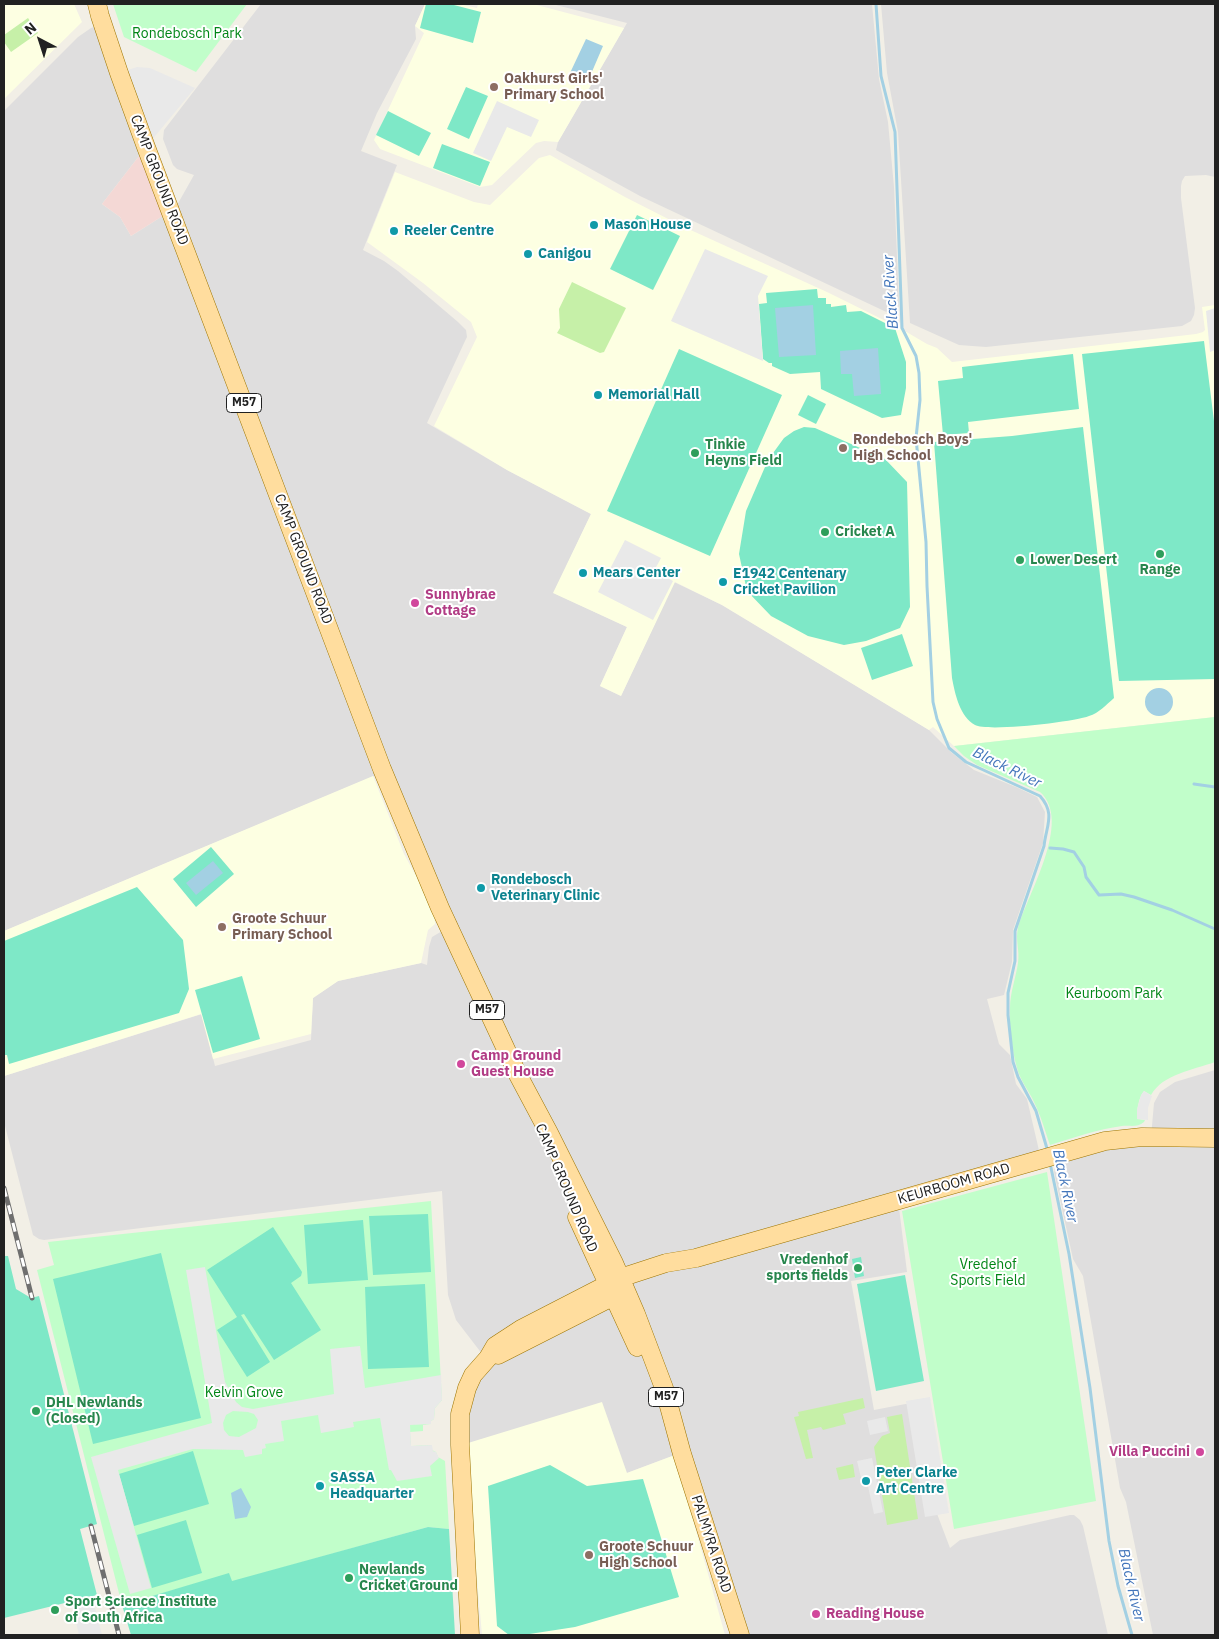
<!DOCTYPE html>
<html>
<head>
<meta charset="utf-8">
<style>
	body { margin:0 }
	#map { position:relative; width:1219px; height:1639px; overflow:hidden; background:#f2efe6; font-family:"IBM Plex Sans",sans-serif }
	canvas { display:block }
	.frame { position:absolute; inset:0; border:5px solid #212121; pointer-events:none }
	.north { position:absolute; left:15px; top:15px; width:50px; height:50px; -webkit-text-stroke:4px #fff; paint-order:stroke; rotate:320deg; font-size:14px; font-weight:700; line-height:20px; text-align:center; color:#212121 }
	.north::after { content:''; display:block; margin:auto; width:18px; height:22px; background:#212121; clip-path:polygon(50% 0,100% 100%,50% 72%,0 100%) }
</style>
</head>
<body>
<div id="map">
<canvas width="1219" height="1639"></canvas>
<div class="frame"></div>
<div class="north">N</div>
</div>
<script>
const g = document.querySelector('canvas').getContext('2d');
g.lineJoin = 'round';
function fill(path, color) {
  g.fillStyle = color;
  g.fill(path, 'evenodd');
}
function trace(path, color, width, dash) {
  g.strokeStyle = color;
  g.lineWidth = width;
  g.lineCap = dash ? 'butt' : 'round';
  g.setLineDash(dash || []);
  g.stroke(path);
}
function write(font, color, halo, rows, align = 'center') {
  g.font = font + ' "IBM Plex Sans",sans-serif';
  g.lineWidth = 4;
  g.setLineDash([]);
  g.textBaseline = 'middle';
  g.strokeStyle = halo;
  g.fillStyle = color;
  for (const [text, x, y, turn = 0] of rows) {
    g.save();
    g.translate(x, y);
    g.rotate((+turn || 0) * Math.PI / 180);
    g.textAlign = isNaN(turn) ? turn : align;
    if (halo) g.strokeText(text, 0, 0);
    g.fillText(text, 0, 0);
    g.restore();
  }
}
fill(new Path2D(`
	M 261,4 L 425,4 L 415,26 L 416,39 L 377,113 L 361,151 L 397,165 L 363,250 L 384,261 L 398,271 L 458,322 L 466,330 L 467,337 L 465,341 L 427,423 L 507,470 L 591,514 L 554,593 L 627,627 L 600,686 L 621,696 L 674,582 L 722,605 L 929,730 L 952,753 L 974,770 L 1016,787 L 1037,797 L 1045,812 L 1043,843 L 1013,930 L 1012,962 L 1004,995 L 987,999 L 999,1044 L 1010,1055 L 1016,1084 L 1027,1099 L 1041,1159 L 898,1200 L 907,1272 L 851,1281 L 874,1410 L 916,1402 L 936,1511 L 950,1548 L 960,1540 L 1070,1515 L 1074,1515 L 1080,1520 L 1083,1526 L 1108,1635 L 740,1635 L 675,1455 L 627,1473 L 468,1443 L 460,1438 L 486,1359 L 456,1320 L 448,1295 L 442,1191 L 44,1240 L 39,1239 L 33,1235 L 4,1122 L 4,1076 L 202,1014 L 215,1066 L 311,1040 L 313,998 L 338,981 L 421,963 L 427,965 L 429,947 L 432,937 L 449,927 L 384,772 L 4,931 L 4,111 L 78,37 L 91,28 L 102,24 L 146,147 L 102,204 L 120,217 L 131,236 L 161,217 L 172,214 L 194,175 L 177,169 L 173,165 L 163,139 L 164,130 Z
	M 552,4 L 872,4 L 879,79 L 888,122 L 894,187 L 899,303 L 897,317 L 640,196 L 556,150 L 558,142 L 627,23 Z
	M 881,4 L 1215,4 L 1215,177 L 1206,175 L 1185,176 L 1182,181 L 1181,186 L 1181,198 L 1195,308 L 1194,315 L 1191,321 L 1182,326 L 986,347 L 959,345 L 910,323 L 898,132 L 887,73 Z
	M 1215,1070 L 1215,1635 L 1153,1635 L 1126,1502 L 1120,1488 L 1083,1276 L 1073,1259 L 1054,1172 L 1059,1154 L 1151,1137 L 1154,1103 L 1160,1092 L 1175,1082 Z`), '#dfdede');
fill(new Path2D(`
	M 146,147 L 172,214 L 161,217 L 131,236 L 120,217 L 102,204 Z`), '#f4d8d5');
fill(new Path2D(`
	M 4,4 L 74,4 L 82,22 L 4,99 Z
	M 425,4 L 459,4 L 477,8 L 478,4 L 533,4 L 624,28 L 558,142 L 544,141 L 536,143 L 492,185 L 480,187 L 380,149 L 374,140 L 424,33 L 415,26 Z
	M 550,155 L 625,197 L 684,227 L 827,292 L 898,327 L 927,344 L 937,348 L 952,362 L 1196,334 L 1203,332 L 1205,330 L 1202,307 L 1215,305 L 1215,717 L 954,746 L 933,727 L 929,730 L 722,605 L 675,582 L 621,696 L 600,686 L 627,627 L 553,593 L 591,514 L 507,470 L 434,426 L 477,337 L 471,322 L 423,283 L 367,242 L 395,172 L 474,202 L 490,205 L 539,158 Z
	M 373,776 L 404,854 L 434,909 L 435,924 L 428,930 L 421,963 L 338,981 L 313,998 L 311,1034 L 213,1059 L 201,1014 L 4,1076 L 4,931 Z
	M 602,1402 L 627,1473 L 675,1455 L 725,1635 L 482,1635 L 468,1476 L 468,1443 Z`), '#fdffe2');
fill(new Path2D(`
	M 28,18 L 38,33 L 11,52 L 4,42 L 4,35 Z
	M 572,282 L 626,308 L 604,352 L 600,353 L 557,333 L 560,328 L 559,309 Z
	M 863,1398 L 865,1408 L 843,1414 L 846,1424 L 823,1430 L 821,1427 L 807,1430 L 813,1458 L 806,1459 L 794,1417 L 799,1416 L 798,1412 Z
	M 902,1414 L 918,1519 L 887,1525 L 874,1447 L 882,1436 L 890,1433 L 887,1417 Z
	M 853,1464 L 855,1477 L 839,1480 L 836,1468 Z`), '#c6f0a8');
fill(new Path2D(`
	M 113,4 L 247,4 L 196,72 L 124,37 Z
	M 1215,717 L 1215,1062 C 1193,1070 1163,1074 1151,1095 L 1144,1091 C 1138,1099 1137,1109 1137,1119 L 1145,1120 L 1144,1122 C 1137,1128 1130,1125 1122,1126 C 1098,1129 1073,1138 1050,1145 C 1045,1131 1041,1116 1034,1102 C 1029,1091 1020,1080 1017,1068 C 1012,1051 1009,1025 1010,1008 C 1010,993 1016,977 1018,963 C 1020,951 1015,939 1018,928 C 1027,895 1073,821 1040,792 L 977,765 L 964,756 L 954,746 Z
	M 1047,1172 L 1096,1501 L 954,1529 L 902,1211 Z
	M 431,1201 L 442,1400 L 435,1408 L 434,1419 L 431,1421 L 431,1424 L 423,1425 L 423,1431 L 410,1432 L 411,1446 L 432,1445 L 432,1450 L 436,1452 L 438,1457 L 445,1461 L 449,1529 L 428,1527 L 231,1582 L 229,1574 L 122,1605 L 37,1270 L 54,1265 L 48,1242 Z`), '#c1feca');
fill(new Path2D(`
	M 426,4 L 450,4 L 481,12 L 473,43 L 420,28 Z
	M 466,87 L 488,96 L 469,139 L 447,129 Z
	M 388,111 L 431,133 L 419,156 L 376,135 Z
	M 442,144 L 490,162 L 480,186 L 433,168 Z
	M 637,215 L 680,236 L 653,290 L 610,269 Z
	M 817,289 L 818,298 L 826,298 L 826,304 L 831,304 L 831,307 L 846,305 L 847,312 L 861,311 L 895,328 L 906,362 L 906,388 L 901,415 L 882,418 L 821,389 L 820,372 L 790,374 L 772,366 L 772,363 L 769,363 L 763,359 L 759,304 L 767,303 L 766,293 Z
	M 1204,341 L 1215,429 L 1215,679 L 1119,681 L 1082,354 Z
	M 679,349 L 782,395 L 710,556 L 607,511 Z
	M 1073,354 L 1079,409 L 968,422 L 969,433 L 943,435 L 938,381 L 963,378 L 962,367 Z
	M 808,395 L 826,404 L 816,424 L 798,415 Z
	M 804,427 L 815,428 L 885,459 L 907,482 L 910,607 L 900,628 L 866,641 L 844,645 L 808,636 L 771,616 L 747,591 L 739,554 L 746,511 L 768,460 L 784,438 L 794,431 Z
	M 1083,427 L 1114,698 C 1106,705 1099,713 1089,716 C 1074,722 987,732 975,725 C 960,717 955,694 952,678 L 934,442 L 1012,436 Z
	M 902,634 L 913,666 L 872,680 L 861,648 Z
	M 211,847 L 234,874 L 196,907 L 173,879 Z
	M 137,887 L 183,940 L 189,989 L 179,1013 L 9,1064 L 7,1055 L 5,1055 L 4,1051 L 4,941 Z
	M 242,976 L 260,1039 L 213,1053 L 195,990 Z
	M 428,1214 L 431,1272 L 373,1275 L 369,1216 Z
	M 363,1220 L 368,1280 L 308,1284 L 304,1225 Z
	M 273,1227 L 302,1272 L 301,1276 L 291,1283 L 321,1330 L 274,1360 L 244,1314 L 241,1315 L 270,1362 L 247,1377 L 217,1330 L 237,1317 L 207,1270 Z
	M 161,1253 L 201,1418 L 93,1444 L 53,1279 Z
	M 4,1256 L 8,1256 L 16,1289 L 31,1298 L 39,1296 L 97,1524 L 80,1529 L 97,1595 L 4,1618 Z
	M 861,1257 L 864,1276 L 855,1278 L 852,1259 Z
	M 905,1275 L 924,1381 L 876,1391 L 857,1284 Z
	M 425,1284 L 429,1367 L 368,1369 L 365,1287 Z
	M 193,1451 L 209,1504 L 134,1526 L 119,1474 Z
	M 550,1465 L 587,1486 L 643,1479 L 679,1597 L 575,1627 L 523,1635 L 509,1635 L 497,1626 L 488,1486 Z
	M 186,1520 L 202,1573 L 152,1588 L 137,1535 Z
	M 428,1527 L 449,1529 L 455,1635 L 131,1635 L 122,1605 L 229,1573 L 232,1581 Z`), '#7ee8c7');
fill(new Path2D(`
	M 137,67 L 150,68 L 195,88 L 146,147 L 119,73 Z
	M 497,101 L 539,120 L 531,137 L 507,127 L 491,161 L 473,153 Z
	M 705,249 L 768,276 L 758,296 L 763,361 L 671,321 Z
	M 1215,308 L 1215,350 L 1210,352 L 1206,311 Z
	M 625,540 L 661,558 L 654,571 L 673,581 L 653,620 L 598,592 Z
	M 1144,1091 L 1152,1096 L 1148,1108 L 1148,1120 L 1137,1119 L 1137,1110 L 1141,1095 Z
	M 205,1267 L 225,1382 L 236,1402 L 242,1407 L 253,1409 L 334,1394 L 330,1349 L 360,1346 L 365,1388 L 441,1375 L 442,1400 L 435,1408 L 434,1419 L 431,1421 L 431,1424 L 410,1425 L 411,1446 L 432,1445 L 433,1451 L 436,1452 L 439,1458 L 430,1466 L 432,1476 L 397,1481 L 391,1470 L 389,1470 L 380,1418 L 353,1422 L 354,1427 L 321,1433 L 318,1415 L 281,1421 L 284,1441 L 265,1444 L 266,1448 L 262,1449 L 262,1454 L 245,1457 L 243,1450 L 193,1449 L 118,1470 L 151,1588 L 130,1594 L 91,1457 L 212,1423 L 186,1270 ZM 233,1411 L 248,1412 L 254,1414 L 258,1420 L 256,1428 L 239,1437 L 229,1436 L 224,1430 L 223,1423 L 226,1415 Z
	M 930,1397 L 949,1513 L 925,1517 L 906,1401 Z
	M 885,1417 L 888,1431 L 870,1435 L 867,1421 Z
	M 872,1458 L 883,1512 L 874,1514 L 866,1477 L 861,1478 L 857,1461 Z
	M 92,1596 L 102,1635 L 79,1635 L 71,1601 Z`), '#e9e9e9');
fill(new Path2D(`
	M 586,39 L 603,46 L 588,81 L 570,73 Z
	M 813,305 L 816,355 L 779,357 L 775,308 Z
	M 878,348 L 881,394 L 854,396 L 852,374 L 841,374 L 840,351 Z
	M1145 702a14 14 0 1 1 28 0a14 14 0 1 1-28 0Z
	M 213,861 L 223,873 L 196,895 L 186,883 Z
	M 241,1488 L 251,1507 L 247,1517 L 235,1519 L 231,1493 Z`), '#a3d0e3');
trace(new Path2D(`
	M 876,4 L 881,76 L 895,132 L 902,328 L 916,356 L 919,373 L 920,400 L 916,438 L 926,542 L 927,586 L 933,702 L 937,719 L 949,748 L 966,762 L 1040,796 C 1056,814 1046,826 1044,846 L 1015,931 L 1015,961 L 1008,993 L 1008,1015 L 1013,1062 L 1018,1077 L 1036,1111 L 1048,1152
	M 1194,784 L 1215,787
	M 1050,848 L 1063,849 L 1074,852 L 1084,867 L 1086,877 L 1099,895 L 1121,894 L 1134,897 L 1172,910 L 1215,929
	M 1050,1163 L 1069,1254 L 1090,1388 L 1109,1541 L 1118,1586 L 1132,1635`), '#a3d0e3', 3);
const major = new Path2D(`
	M 97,4 L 100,16 L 119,73 L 146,147 L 382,769 L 440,908 L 517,1073 L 549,1133 L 614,1263 L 636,1314 L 664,1388 L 682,1454 L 740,1635
	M 577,1217 L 637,1347
	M 498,1355 L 624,1291
	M 470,1635 L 460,1445 L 460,1414 L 467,1388 L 473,1375 L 488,1358 L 495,1346 L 521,1329 L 620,1278 L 666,1263 L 696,1258 L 1105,1141 L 1142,1137 L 1215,1138`);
trace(major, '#9d7500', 19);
trace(major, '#ffdd9e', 18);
const rail = new Path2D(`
	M 4,1188 L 32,1298
	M 91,1526 L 119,1635`);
trace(rail, '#6f6f6f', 5);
trace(rail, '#fff', 3, [9]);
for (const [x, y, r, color] of [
	[494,87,5,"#8d6e63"],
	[594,225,5,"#0f9aa8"],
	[394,231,5,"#0f9aa8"],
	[528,254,5,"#0f9aa8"],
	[598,395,5,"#0f9aa8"],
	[843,448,5,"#8d6e63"],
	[695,453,5,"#2e9e5b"],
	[825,532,5,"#2e9e5b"],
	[1160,554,5,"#2e9e5b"],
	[1020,560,5,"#2e9e5b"],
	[583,573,5,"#0f9aa8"],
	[723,582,5,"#0f9aa8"],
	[415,603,5,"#d1479c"],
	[481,888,5,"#0f9aa8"],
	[222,927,5,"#8d6e63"],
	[461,1064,5,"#d1479c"],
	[858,1268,5,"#2e9e5b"],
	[36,1411,5,"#2e9e5b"],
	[1200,1452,5,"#d1479c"],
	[866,1481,5,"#0f9aa8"],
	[320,1486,5,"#0f9aa8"],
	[589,1555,5,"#8d6e63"],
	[349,1578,5,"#2e9e5b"],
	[55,1610,5,"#2e9e5b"],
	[816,1614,5,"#d1479c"]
]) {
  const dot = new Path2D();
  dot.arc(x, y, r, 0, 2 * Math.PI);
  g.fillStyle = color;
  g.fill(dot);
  trace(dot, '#fff', 2);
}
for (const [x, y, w] of [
	[244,403,35],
	[487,1010,35],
	[666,1397,35]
]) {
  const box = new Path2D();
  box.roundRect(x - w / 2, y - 9.5, w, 19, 4);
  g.fillStyle = '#fff';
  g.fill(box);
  trace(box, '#212121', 1);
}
write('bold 12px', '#212121', null, [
	["M57",244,403],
	["M57",487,1010],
	["M57",666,1397]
]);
write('14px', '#028617', '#fff', [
	["Rondebosch Park",187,34],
	["Keurboom Park",1114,994],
	["Vredehof",988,1265],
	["Sports Field",988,1281],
	["Kelvin Grove",244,1393]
]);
write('bold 14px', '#785e54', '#fff', [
	["Oakhurst Girls'",504,79],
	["Primary School",504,95],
	["Rondebosch Boys'",853,440],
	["High School",853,456],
	["Groote Schuur",232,919],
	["Primary School",232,935],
	["Groote Schuur",599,1547],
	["High School",599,1563]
], 'left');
write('14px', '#212121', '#fff', [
	["CAMP GROUND ROAD",159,180,69],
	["CAMP GROUND ROAD",303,559,69],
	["KEURBOOM ROAD",954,1184,-16],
	["CAMP GROUND ROAD",566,1188,67],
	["PALMYRA ROAD",711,1544,72]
]);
write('bold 14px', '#0d838f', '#fff', [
	["Mason House",604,225],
	["Reeler Centre",404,231],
	["Canigou",538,254],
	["Memorial Hall",608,395],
	["Mears Center",593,573],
	["E1942 Centenary",733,574],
	["Cricket Pavilion",733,590],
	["Rondebosch",491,880],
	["Veterinary Clinic",491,896],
	["Peter Clarke",876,1473],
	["Art Centre",876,1489],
	["SASSA",330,1478],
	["Headquarter",330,1494]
], 'left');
write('bold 14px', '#27864d', '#fff', [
	["Tinkie",705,445],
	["Heyns Field",705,461],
	["Cricket A",835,532],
	["Lower Desert",1030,560],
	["Range",1160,570,"center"],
	["Vredenhof",848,1260,"right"],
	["sports fields",848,1276,"right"],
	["DHL Newlands",46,1403],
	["(Closed)",46,1419],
	["Newlands",359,1570],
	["Cricket Ground",359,1586],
	["Sport Science Institute",65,1602],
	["of South Africa",65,1618]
], 'left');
write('bold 14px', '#b23c85', '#fff', [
	["Sunnybrae",425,595],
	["Cottage",425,611],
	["Camp Ground",471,1056],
	["Guest House",471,1072],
	["Villa Puccini",1190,1452,"right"],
	["Reading House",826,1614]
], 'left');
write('italic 15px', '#4376bb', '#fff', [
	["Black River",891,292,-94],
	["Black River",1007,768,26],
	["Black River",1065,1186,78],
	["Black River",1131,1585,77]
]);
</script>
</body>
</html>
